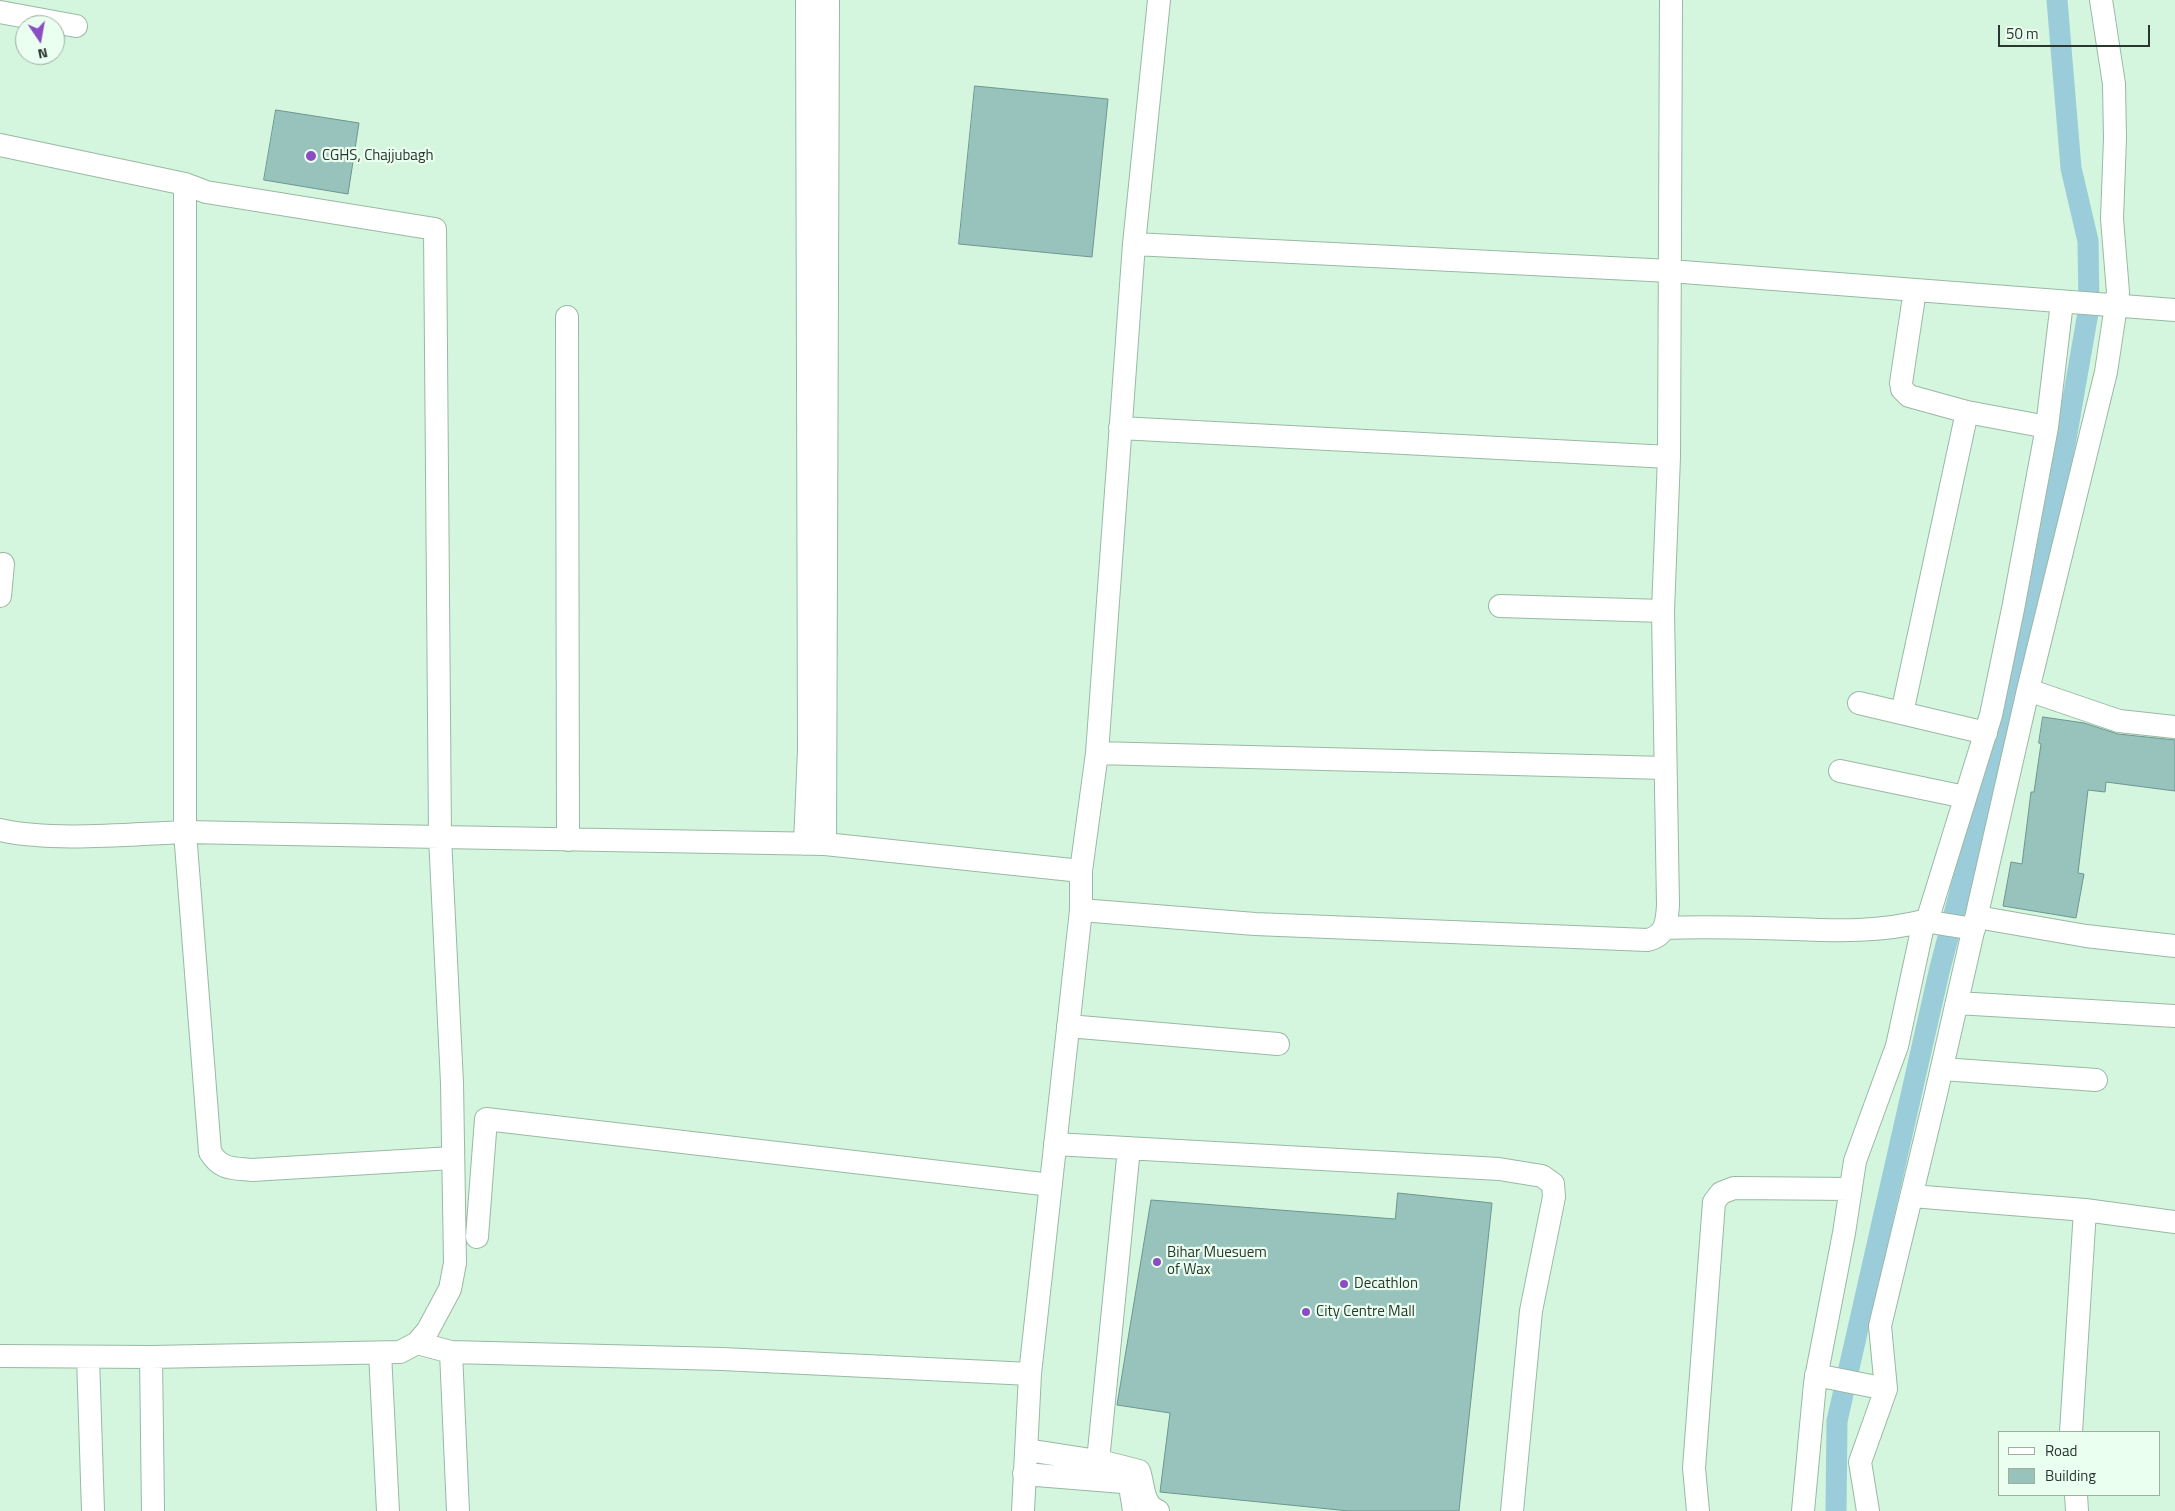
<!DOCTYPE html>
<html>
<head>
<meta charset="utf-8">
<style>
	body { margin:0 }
	#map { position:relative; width:2175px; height:1511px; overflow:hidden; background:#d4f5de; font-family:"Titillium Web",sans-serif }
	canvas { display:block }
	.legend { position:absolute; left:1998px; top:1431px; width:162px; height:65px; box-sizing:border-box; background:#ebfff0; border:1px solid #9eafa2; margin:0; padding:6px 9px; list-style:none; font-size:15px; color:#2a372e }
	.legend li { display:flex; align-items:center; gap:10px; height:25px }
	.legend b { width:25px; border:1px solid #9eafa2 }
	.north { position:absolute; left:15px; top:15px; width:50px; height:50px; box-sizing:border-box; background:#ebfff0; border:1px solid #9eafa2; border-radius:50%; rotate:168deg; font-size:14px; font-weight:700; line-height:20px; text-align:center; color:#2a372e }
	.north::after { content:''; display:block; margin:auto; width:18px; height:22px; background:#8b4dc2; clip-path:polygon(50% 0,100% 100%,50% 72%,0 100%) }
	.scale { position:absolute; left:1998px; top:25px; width:152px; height:22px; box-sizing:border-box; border:2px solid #2a372e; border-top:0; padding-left:6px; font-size:15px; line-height:18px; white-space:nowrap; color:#2a372e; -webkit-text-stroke:4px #ebfff0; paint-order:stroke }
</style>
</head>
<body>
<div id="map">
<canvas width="2175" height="1511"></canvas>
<ul class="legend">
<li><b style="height:6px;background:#fff"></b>Road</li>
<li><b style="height:14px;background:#98c3bd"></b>Building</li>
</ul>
<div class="north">N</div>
<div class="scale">50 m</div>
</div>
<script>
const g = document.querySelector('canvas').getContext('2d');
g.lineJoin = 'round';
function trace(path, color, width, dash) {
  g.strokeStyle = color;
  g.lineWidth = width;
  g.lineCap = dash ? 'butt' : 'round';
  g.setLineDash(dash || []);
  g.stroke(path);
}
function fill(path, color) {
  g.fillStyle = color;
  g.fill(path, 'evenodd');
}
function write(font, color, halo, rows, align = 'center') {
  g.font = font + ' "Titillium Web",sans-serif';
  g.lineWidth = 4.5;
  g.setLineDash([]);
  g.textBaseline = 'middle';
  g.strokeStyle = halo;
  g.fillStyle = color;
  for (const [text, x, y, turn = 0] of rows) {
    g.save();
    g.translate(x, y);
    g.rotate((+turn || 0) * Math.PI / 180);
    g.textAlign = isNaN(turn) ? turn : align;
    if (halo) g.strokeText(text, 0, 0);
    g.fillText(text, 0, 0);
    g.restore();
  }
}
trace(new Path2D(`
	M 1836,1511 L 1837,1421 L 1939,972 L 2006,715 L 2048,542 L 2089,307 L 2088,241 L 2071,168 L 2057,0`), '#9bccd9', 21);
const building = new Path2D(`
	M 975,86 L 1108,99 L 1092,257 L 959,244 Z
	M 276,110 L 359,123 L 348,194 L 264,180 Z
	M 2043,717 L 2084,723 L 2118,734 L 2175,740 L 2175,791 L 2106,782 L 2105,792 L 2088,790 L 2078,873 L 2084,874 L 2076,918 L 2003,906 L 2011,862 L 2022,864 L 2031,792 L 2034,792 L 2041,744 L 2039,743 Z
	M 1398,1193 L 1492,1203 L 1459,1511 L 1349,1511 L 1160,1492 L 1170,1413 L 1117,1405 L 1151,1200 L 1395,1219 Z`);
fill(building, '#98c3bd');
trace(building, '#6c9690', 1);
const minor = new Path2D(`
	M 0,12 L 76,26
	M 0,145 L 185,184 L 206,192 L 435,229 L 440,837 L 185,832 L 185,184
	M 1134,244 L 1670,271 L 2175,310
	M 1915,290 L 1901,383 L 1902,389 L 1909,396 L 1967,412 L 2047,427
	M 567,317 L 568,840
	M 1120,428 L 1669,457
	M 0,596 L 3,564
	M 1500,606 L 1663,611
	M 2028,690 L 2119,721 L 2175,727
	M 1859,703 L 1986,733
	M 1902,713 L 1967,412
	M 1097,753 L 1665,768
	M 1840,771 L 1965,797
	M 0,830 C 54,842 129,834 185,832 L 210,1152 C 221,1170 232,1168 252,1170 L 452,1158
	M 805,844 L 809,749 L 807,0
	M 825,844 L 828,0
	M 1081,910 L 1255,924 L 1647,940 C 1666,936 1667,922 1668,905 L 1663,611 L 1669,457 L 1671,0
	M 1977,917 L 2086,936 L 2175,946
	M 1924,921 L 1974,929
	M 1927,921 L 1991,715 L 2013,609 L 2047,427 L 2062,302
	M 1665,928 C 1708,926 1751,928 1795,929 C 1838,931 1881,932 1924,921 L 1897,1046 L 1855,1161 L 1844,1233 L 1815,1383 L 1803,1511
	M 1957,1003 L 2175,1016
	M 1068,1026 L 1278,1044
	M 1942,1069 L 2096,1080
	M 1055,1144 L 1499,1169 L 1542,1176 L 1553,1184 L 1554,1197 L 1531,1311 L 1512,1511
	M 1912,1196 L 2085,1210 L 2071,1432
	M 2085,1210 L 2175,1222
	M 477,1237 L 486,1119 L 1051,1185
	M 417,1343 L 451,1352 L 722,1359 L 1030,1374
	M 451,1352 L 458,1511
	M 380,1353 L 388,1511
	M 0,1356 L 151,1357 L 400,1352 L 417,1343 L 428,1330 L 450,1289 L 455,1263 L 452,1083 L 440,837 L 825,844 L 1081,871
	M 88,1357 L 93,1511
	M 151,1357 L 153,1511
	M 1816,1375 L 1886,1389
	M 1027,1450 L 1104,1462 L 1139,1471 C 1144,1485 1142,1505 1158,1511
	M 1098,1461 L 1129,1148
	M 1024,1474 L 1123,1482 L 1130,1486 L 1134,1511
	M 2076,1495 L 2077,1511
	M 1023,1511 L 1030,1374 L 1081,910 L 1081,871 L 1097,753 L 1134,244 L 1159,0
	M 1698,1511 L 1694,1468 L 1714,1202 L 1721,1193 L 1734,1188 L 1851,1189
	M 1868,1511 L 1860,1462 L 1886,1389 L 1880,1326 L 1935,1098 L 2028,690 L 2106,372 L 2118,292 L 2112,219 L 2115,138 L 2114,84 L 2101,0`);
trace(minor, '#99b9a3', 24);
trace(minor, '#fff', 22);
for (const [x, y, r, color] of [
	[311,156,6,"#8b4dc2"],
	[1157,1262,5,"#8b4dc2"],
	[1344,1284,5,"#8b4dc2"],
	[1306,1312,5,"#8b4dc2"]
]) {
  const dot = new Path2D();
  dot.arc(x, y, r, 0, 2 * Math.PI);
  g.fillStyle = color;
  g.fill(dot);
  trace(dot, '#ebfff0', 2);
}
write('15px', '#2a372e', '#ebfff0', [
	["CGHS, Chajjubagh",322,156],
	["Bihar Muesuem",1167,1253],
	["of Wax",1167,1270],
	["Decathlon",1354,1284],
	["City Centre Mall",1316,1312]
], 'left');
</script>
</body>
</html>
